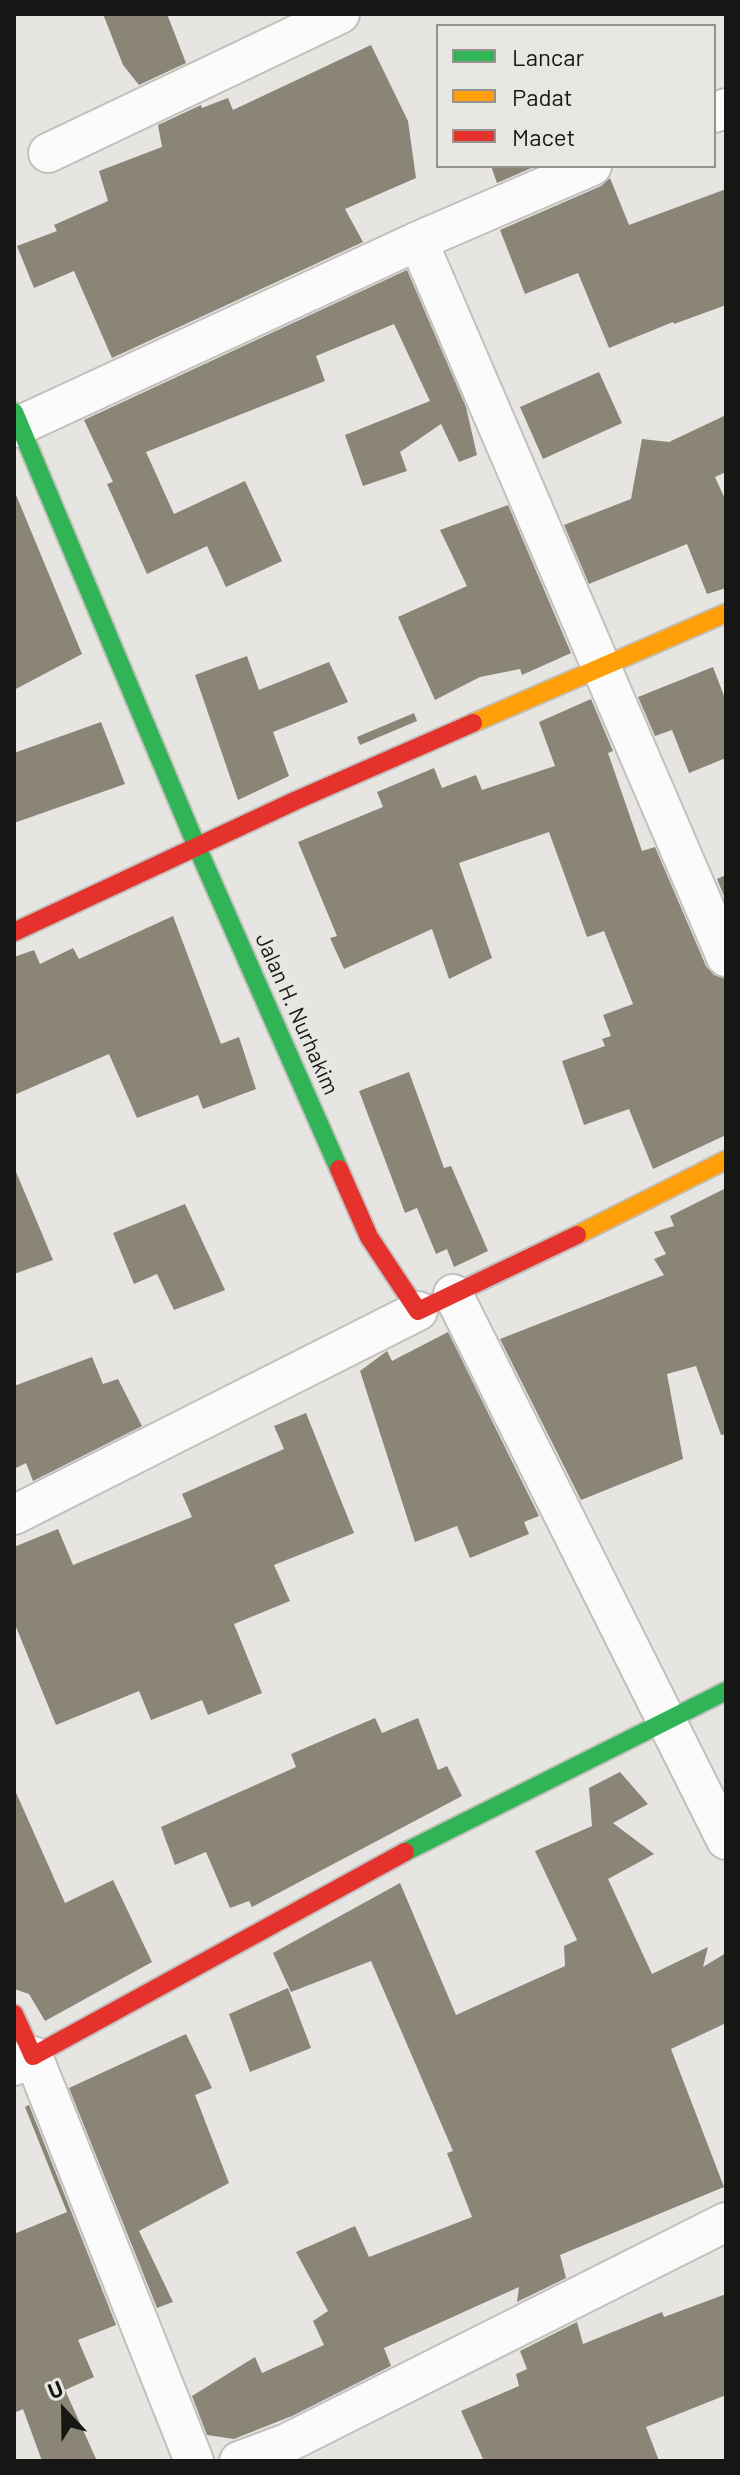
<!DOCTYPE html>
<html>
<head>
<meta charset="utf-8">
<style>
	body { margin:0 }
	#map { position:relative; width:740px; height:2475px; overflow:hidden; background:#e7e5e2; font-family:Barlow,sans-serif }
	canvas { display:block }
	.frame { position:absolute; inset:0; border:16px solid #161614; pointer-events:none }
	.legend { position:absolute; left:436px; top:24px; width:280px; height:144px; box-sizing:border-box; background:#e8e6e1; border:2px solid #94938f; margin:0; padding:10px 14px; list-style:none; font-size:24px; color:#161614 }
	.legend li { display:flex; align-items:center; gap:16px; height:40px }
	.legend b { width:40px; border:2px solid #94938f }
	.north { position:absolute; left:24px; top:2371px; width:80px; height:80px; -webkit-text-stroke:6px #e8e6e1; paint-order:stroke; rotate:338deg; font-size:22px; font-weight:700; line-height:32px; text-align:center; color:#161614 }
	.north::after { content:''; display:block; margin:auto; width:28px; height:36px; background:#161614; clip-path:polygon(50% 0,100% 100%,50% 72%,0 100%) }
</style>
</head>
<body>
<div id="map">
<canvas width="740" height="2475"></canvas>
<div class="frame"></div>
<ul class="legend">
<li><b style="height:10px;background:#30b455"></b>Lancar</li>
<li><b style="height:10px;background:#ff9f0a"></b>Padat</li>
<li><b style="height:10px;background:#e5322d"></b>Macet</li>
</ul>
<div class="north">U</div>
</div>
<script>
const g = document.querySelector('canvas').getContext('2d');
g.lineJoin = 'round';
function fill(path, color) {
  g.fillStyle = color;
  g.fill(path, 'evenodd');
}
function trace(path, color, width, dash) {
  g.strokeStyle = color;
  g.lineWidth = width;
  g.lineCap = dash ? 'butt' : 'round';
  g.setLineDash(dash || []);
  g.stroke(path);
}
function write(font, color, halo, rows, align = 'center') {
  g.font = font + ' Barlow,sans-serif';
  g.lineWidth = 8;
  g.setLineDash([]);
  g.textBaseline = 'middle';
  g.strokeStyle = halo;
  g.fillStyle = color;
  for (const [text, x, y, turn = 0] of rows) {
    g.save();
    g.translate(x, y);
    g.rotate((+turn || 0) * Math.PI / 180);
    g.textAlign = isNaN(turn) ? turn : align;
    if (halo) g.strokeText(text, 0, 0);
    g.fillText(text, 0, 0);
    g.restore();
  }
}
fill(new Path2D(`
	M 103,14 L 167,14 L 186,63 L 139,85 L 123,65 Z
	M 371,45 L 408,121 L 416,178 L 345,209 L 363,242 L 112,358 L 74,271 L 34,288 L 17,246 L 57,231 L 54,225 L 108,201 L 99,171 L 162,147 L 158,125 L 201,105 L 202,108 L 228,98 L 233,110 Z
	M 491,166 L 536,166 L 497,183 Z
	M 610,178 L 629,225 L 726,189 L 726,305 L 674,324 L 673,322 L 609,348 L 578,273 L 525,294 L 500,230 L 601,186 Z
	M 407,270 L 466,407 L 477,455 L 459,462 L 441,424 L 400,452 L 407,471 L 363,486 L 345,435 L 430,401 L 394,324 L 316,356 L 325,381 L 146,452 L 174,514 L 245,481 L 282,561 L 226,587 L 207,546 L 147,574 L 107,484 L 113,482 L 84,420 Z
	M 599,372 L 622,423 L 543,459 L 520,407 Z
	M 726,415 L 726,472 L 715,477 L 726,501 L 726,588 L 707,594 L 687,544 L 589,584 L 564,525 L 631,499 L 642,439 L 669,442 Z
	M 14,490 L 82,654 L 14,690 Z
	M 508,505 L 571,653 L 522,675 L 520,669 L 480,677 L 435,700 L 398,617 L 467,586 L 440,530 Z
	M 247,656 L 259,690 L 329,662 L 348,702 L 273,732 L 289,776 L 238,800 L 195,675 Z
	M 713,667 L 726,701 L 726,758 L 689,773 L 672,730 L 655,736 L 638,697 Z
	M 591,699 L 613,751 L 608,753 L 642,851 L 655,847 L 706,966 L 714,975 L 726,979 L 726,1135 L 653,1169 L 629,1109 L 584,1125 L 562,1061 L 605,1046 L 602,1039 L 611,1036 L 603,1015 L 633,1004 L 604,931 L 587,937 L 549,832 L 459,863 L 492,958 L 449,979 L 432,929 L 344,969 L 330,938 L 337,936 L 298,842 L 383,807 L 377,792 L 434,768 L 442,788 L 476,775 L 482,790 L 555,766 L 539,722 Z
	M 414,713 L 417,721 L 360,745 L 357,737 Z
	M 101,722 L 125,784 L 14,823 L 14,753 Z
	M 726,875 L 726,901 L 717,879 Z
	M 173,916 L 221,1044 L 239,1037 L 256,1089 L 203,1109 L 198,1095 L 137,1118 L 109,1054 L 14,1095 L 14,957 L 34,950 L 40,964 L 73,948 L 79,959 Z
	M 409,1072 L 444,1168 L 451,1166 L 488,1251 L 454,1267 L 447,1249 L 436,1254 L 417,1208 L 405,1213 L 359,1091 Z
	M 14,1167 L 53,1260 L 14,1274 Z
	M 726,1188 L 726,1434 L 721,1435 L 696,1366 L 667,1374 L 683,1459 L 581,1500 L 500,1339 L 664,1275 L 654,1259 L 666,1254 L 654,1232 L 674,1226 L 670,1216 Z
	M 185,1204 L 225,1290 L 174,1310 L 157,1274 L 134,1284 L 113,1233 Z
	M 448,1332 L 539,1516 L 524,1522 L 529,1534 L 470,1558 L 457,1526 L 415,1542 L 360,1371 L 387,1351 L 392,1361 Z
	M 92,1357 L 103,1384 L 118,1379 L 142,1426 L 33,1481 L 26,1463 L 14,1469 L 14,1386 Z
	M 306,1413 L 354,1533 L 274,1565 L 290,1601 L 234,1624 L 262,1693 L 208,1715 L 202,1700 L 151,1720 L 139,1691 L 56,1725 L 14,1622 L 14,1547 L 58,1529 L 73,1565 L 192,1517 L 182,1494 L 284,1449 L 274,1426 Z
	M 375,1718 L 382,1733 L 418,1718 L 438,1770 L 447,1766 L 462,1796 L 252,1907 L 249,1901 L 230,1908 L 206,1852 L 175,1865 L 161,1827 L 296,1767 L 291,1754 Z
	M 620,1772 L 648,1804 L 613,1823 L 654,1854 L 608,1879 L 652,1974 L 708,1947 L 703,1967 L 726,1953 L 726,2023 L 671,2049 L 724,2187 L 560,2255 L 566,2278 L 517,2302 L 519,2287 L 384,2348 L 391,2366 L 292,2416 L 234,2439 L 207,2435 L 192,2396 L 255,2357 L 262,2373 L 324,2345 L 313,2321 L 328,2311 L 296,2252 L 355,2226 L 369,2257 L 472,2217 L 447,2153 L 453,2151 L 371,1961 L 291,1992 L 273,1953 L 400,1883 L 456,2015 L 565,1966 L 564,1946 L 577,1940 L 535,1851 L 592,1826 L 589,1788 Z
	M 14,1788 L 65,1903 L 113,1880 L 152,1962 L 45,2021 L 29,1994 L 14,1989 Z
	M 288,1988 L 311,2048 L 250,2072 L 229,2014 Z
	M 186,2034 L 212,2088 L 195,2095 L 229,2183 L 139,2231 L 173,2302 L 157,2308 L 69,2088 Z
	M 29,2105 L 116,2325 L 78,2340 L 94,2377 L 65,2390 L 97,2461 L 42,2461 L 23,2409 L 14,2413 L 14,2234 L 67,2212 L 25,2107 Z
	M 726,2294 L 726,2395 L 646,2427 L 659,2461 L 484,2461 L 461,2411 L 519,2386 L 516,2374 L 527,2369 L 520,2351 L 577,2322 L 583,2344 L 662,2312 L 664,2317 Z`), '#8a8577');
const street = new Path2D(`
	M 714,113 L 726,108
	M 48,153 L 340,14
	M 418,241 L 726,957
	M 14,428 L 418,241 L 592,166
	M 453,1294 L 726,1840
	M 14,1515 L 418,1311
	M 14,2066 L 33,2056 L 194,2461
	M 239,2461 L 287,2443 L 726,2222`);
const fast = new Path2D(`
	M 14,412 L 197,847 L 339,1169
	M 405,1852 L 726,1691`);
const slow = new Path2D(`
	M 473,723 L 726,613
	M 577,1235 L 726,1160`);
const jam = new Path2D(`
	M 14,932 L 297,800 L 473,723
	M 339,1169 L 369,1237 L 418,1311 L 577,1235
	M 14,2014 L 33,2056 L 405,1852`);
trace(street, '#c1c0bd', 42);
trace(fast, '#c1c0bd', 22);
trace(slow, '#c1c0bd', 22);
trace(jam, '#c1c0bd', 22);
trace(street, '#fbfbfb', 38);
trace(fast, '#30b455', 18);
trace(slow, '#ff9f0a', 18);
trace(jam, '#e5322d', 18);
write('22px', '#161614', '#e8e6e1', [
	["Jalan H. Nurhakim",297,1014,66]
]);
</script>
</body>
</html>
